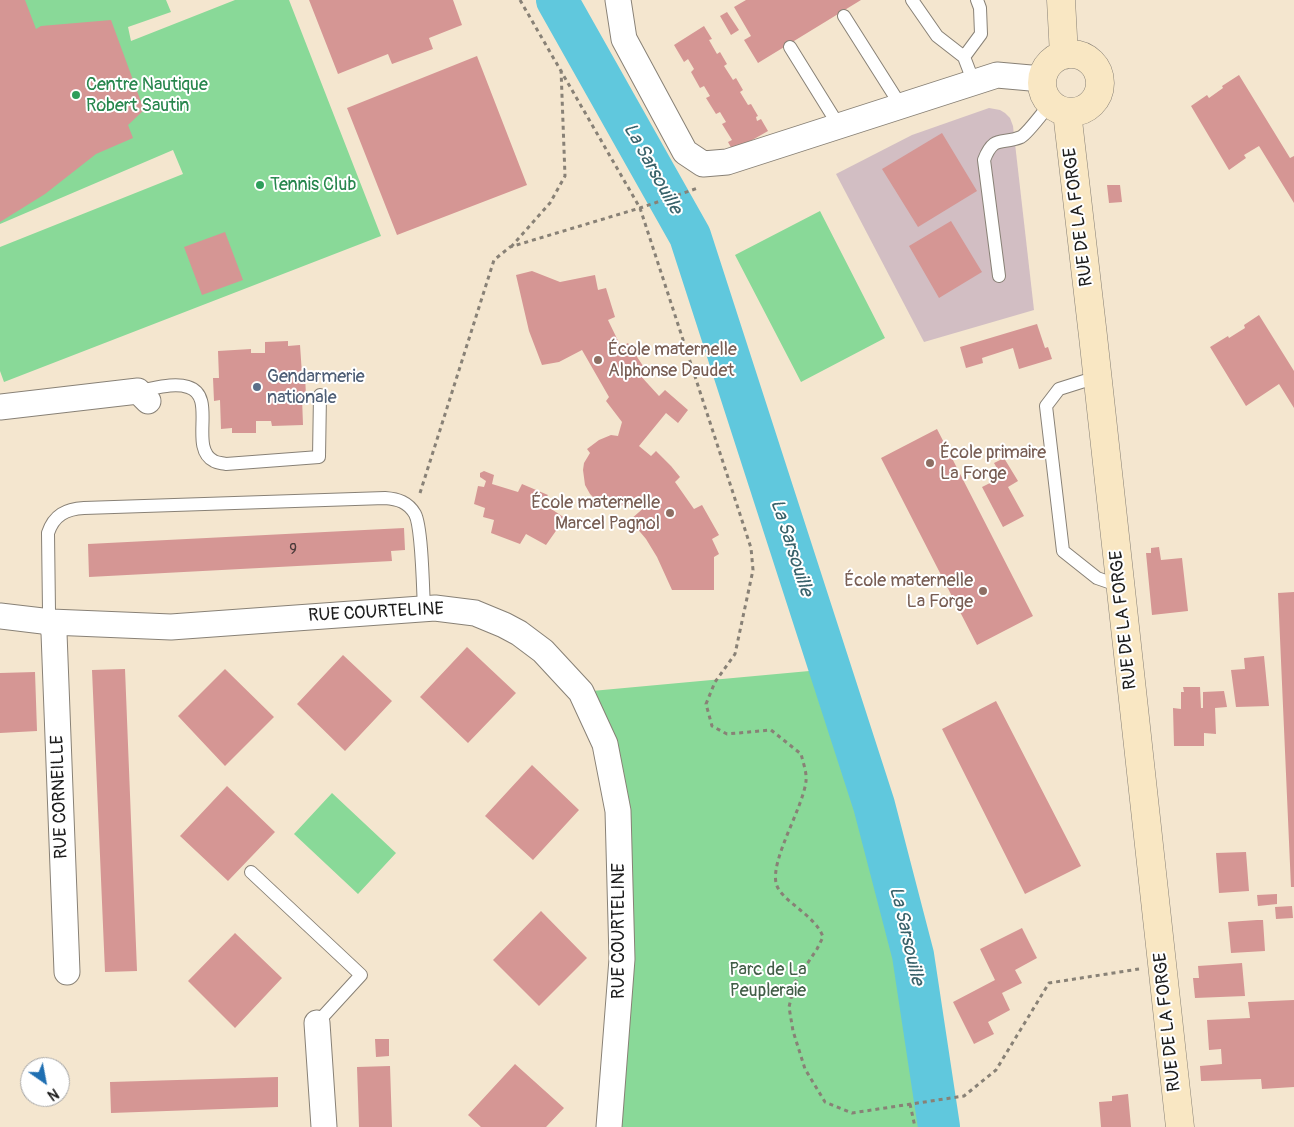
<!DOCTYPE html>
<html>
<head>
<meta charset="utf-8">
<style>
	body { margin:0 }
	#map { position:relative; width:1294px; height:1127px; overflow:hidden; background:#f4e6cf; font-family:Pangolin,sans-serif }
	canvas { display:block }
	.north { position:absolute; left:20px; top:1057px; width:50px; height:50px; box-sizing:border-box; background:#fff; border:1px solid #a4a4a4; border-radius:50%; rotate:147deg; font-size:14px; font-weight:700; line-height:20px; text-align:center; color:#1c1c1c }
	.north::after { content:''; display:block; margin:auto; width:18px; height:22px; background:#1f6fb2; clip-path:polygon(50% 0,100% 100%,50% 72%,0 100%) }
</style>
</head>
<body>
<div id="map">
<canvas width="1294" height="1127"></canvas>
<div class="north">N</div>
</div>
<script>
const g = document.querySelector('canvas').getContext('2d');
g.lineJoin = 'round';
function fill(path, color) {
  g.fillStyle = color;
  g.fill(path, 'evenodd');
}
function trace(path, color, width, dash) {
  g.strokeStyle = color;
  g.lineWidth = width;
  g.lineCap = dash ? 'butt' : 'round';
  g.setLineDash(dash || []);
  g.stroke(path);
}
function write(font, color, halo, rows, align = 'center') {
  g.font = font + ' Pangolin,sans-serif';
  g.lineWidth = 4;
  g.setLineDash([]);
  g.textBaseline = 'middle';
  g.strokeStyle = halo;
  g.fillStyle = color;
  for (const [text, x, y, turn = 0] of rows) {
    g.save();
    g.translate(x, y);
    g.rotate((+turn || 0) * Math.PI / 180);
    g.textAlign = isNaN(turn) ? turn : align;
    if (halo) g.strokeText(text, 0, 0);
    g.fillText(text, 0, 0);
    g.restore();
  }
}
fill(new Path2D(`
	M 989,108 L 1000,110 L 1005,113 L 1010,118 L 1013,126 L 1034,310 L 924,342 L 836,174 L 912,135 Z`), '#d2bec3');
fill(new Path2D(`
	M 0,0 L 166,0 L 171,12 L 128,27 L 131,41 L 235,0 L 289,0 L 381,236 L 4,382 L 0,371 L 0,247 L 183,174 L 173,150 L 0,224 Z
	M 820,211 L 885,338 L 801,382 L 735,255 Z
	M 831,669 L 874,805 L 913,955 L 939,1127 L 609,1127 L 618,811 L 581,692 Z
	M 332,793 L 396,853 L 358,894 L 294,834 Z`), '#89d998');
trace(new Path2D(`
	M 557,0 L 690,236 L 874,805 L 913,955 L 939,1127`), '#60c8dd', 42);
fill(new Path2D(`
	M 0,0 L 25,0 L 36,29 L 41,26 L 111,20 L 144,110 L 128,125 L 133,138 L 96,154 L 45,194 L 0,222 Z
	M 309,0 L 453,0 L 462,25 L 429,38 L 433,49 L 392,64 L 388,54 L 338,74 Z
	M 746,0 L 861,0 L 758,63 L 744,40 L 751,36 L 734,7 Z
	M 727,12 L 739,30 L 731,35 L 720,16 Z
	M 704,26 L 712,39 L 709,40 L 717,54 L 720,52 L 727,64 L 724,66 L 733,80 L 736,78 L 743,90 L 740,92 L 748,105 L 751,104 L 758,116 L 756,117 L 757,121 L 761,119 L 768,131 L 733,151 L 728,142 L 732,140 L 722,124 L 726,122 L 720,112 L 716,114 L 706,98 L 710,96 L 704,86 L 700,88 L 691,72 L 694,69 L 688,59 L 684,62 L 674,45 Z
	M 477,56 L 527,185 L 397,235 L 347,108 Z
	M 1239,75 L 1290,158 L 1294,156 L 1294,203 L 1259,146 L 1244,155 L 1246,158 L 1229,170 L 1191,106 L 1207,95 L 1209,98 L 1223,88 L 1222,86 Z
	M 942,133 L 977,191 L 918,227 L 882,169 Z
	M 1107,185 L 1120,185 L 1122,202 L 1109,203 Z
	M 951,221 L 982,272 L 939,298 L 909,246 Z
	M 225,232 L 243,280 L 202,295 L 184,247 Z
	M 532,271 L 560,282 L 595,275 L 598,290 L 606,288 L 615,317 L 608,320 L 621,347 L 628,343 L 645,369 L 638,373 L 659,396 L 665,390 L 688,410 L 678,423 L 666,413 L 639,446 L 651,456 L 656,451 L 671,466 L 680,477 L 675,482 L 694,509 L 702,505 L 719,535 L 712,539 L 719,554 L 714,557 L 714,590 L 672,590 L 657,557 L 646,539 L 630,520 L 647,505 L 640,497 L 632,503 L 616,507 L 597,501 L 590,494 L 585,485 L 583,470 L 584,463 L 590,453 L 587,449 L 599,440 L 611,435 L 618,436 L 622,422 L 606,401 L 609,397 L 582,350 L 559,362 L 542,365 L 529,331 L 516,275 Z
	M 1259,315 L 1294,371 L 1294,408 L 1279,384 L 1246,406 L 1210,347 L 1228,336 L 1229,338 L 1245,328 L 1244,325 Z
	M 1037,324 L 1045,348 L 1048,347 L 1052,359 L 1019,369 L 1013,348 L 982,358 L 983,363 L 966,368 L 960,347 Z
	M 288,341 L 288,346 L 300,345 L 302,374 L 305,374 L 306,397 L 302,397 L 303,425 L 272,426 L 271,421 L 256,421 L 256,433 L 232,433 L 232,428 L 221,429 L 220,400 L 214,401 L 213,378 L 219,378 L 218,351 L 251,349 L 251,353 L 265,353 L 265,342 Z
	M 937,429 L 1033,616 L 977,645 L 881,458 Z
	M 1004,458 L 1018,481 L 1008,487 L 1024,516 L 1003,527 L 982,487 L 1002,477 L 994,463 Z
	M 484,471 L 494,475 L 492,484 L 518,492 L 522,484 L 548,495 L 542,503 L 565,518 L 546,545 L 526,534 L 520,544 L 491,533 L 494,520 L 483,517 L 485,508 L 474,504 L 478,486 L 484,487 L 486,481 L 480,477 L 480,473 Z
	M 404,528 L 405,550 L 391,551 L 392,561 L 89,577 L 88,544 Z
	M 1159,547 L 1161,560 L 1182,558 L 1188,611 L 1152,615 L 1146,553 L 1151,553 L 1151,548 Z
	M 1294,592 L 1294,887 L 1291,887 L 1278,593 Z
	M 467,647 L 516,693 L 468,743 L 420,697 Z
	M 343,655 L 392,701 L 345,751 L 297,704 Z
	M 1264,656 L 1269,706 L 1236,707 L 1231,670 L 1245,669 L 1244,658 Z
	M 125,669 L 137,971 L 105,972 L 92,670 Z
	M 225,669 L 274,717 L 225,766 L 178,716 Z
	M 35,672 L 37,731 L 0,733 L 0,673 Z
	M 1183,687 L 1200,687 L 1201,708 L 1203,708 L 1203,692 L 1224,691 L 1227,707 L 1215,708 L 1216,734 L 1204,733 L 1204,746 L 1174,746 L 1173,708 L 1181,709 L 1181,692 L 1184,692 Z
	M 996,701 L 1081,866 L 1025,894 L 942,729 Z
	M 532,765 L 579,810 L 533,860 L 485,816 Z
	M 227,786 L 275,832 L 228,881 L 180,836 Z
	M 1246,852 L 1249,891 L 1219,893 L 1216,853 Z
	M 1277,894 L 1277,904 L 1258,906 L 1257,895 Z
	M 1292,906 L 1293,918 L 1276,919 L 1275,907 Z
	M 541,911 L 587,958 L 539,1006 L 493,960 Z
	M 1257,920 L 1263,920 L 1265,951 L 1231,953 L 1228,922 Z
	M 1022,928 L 1037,958 L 1015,970 L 1022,983 L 1002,993 L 1010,1010 L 988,1022 L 994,1034 L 974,1044 L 953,1002 L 995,980 L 980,949 Z
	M 235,933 L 282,978 L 235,1028 L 188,981 Z
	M 1242,963 L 1245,996 L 1195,998 L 1193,978 L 1199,978 L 1198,966 Z
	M 1294,1000 L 1294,1087 L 1262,1089 L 1261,1079 L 1201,1081 L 1200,1066 L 1222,1064 L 1221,1049 L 1209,1050 L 1207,1020 L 1250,1018 L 1248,1002 Z
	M 375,1039 L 389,1039 L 389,1056 L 376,1057 Z
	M 515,1064 L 564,1108 L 546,1127 L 481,1127 L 468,1115 Z
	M 390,1066 L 392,1127 L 359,1127 L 357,1067 Z
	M 278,1077 L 278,1107 L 111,1113 L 110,1082 Z
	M 1128,1094 L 1131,1127 L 1101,1127 L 1099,1102 L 1112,1101 L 1112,1096 Z`), '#d59694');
const lane = new Path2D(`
	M 912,0 L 937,36 L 964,57
	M 844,16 L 901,106
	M 790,47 L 839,126
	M 974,83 L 964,57 L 981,34 L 980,8 L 977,0
	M 999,276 L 984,160 C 994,134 1002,145 1021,137 C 1028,133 1044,111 1050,104
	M 1097,377 L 1059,389 L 1046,406 L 1063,551 L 1097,578 L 1120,586
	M 138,391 C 153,389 173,382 188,387 C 218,396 188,448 214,461 C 217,463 222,463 226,464 L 319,457 L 320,395
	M 51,622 L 49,611 L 48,533 C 54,515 66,509 84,508 L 385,498 C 398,499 408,502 415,514 C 422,527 423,590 424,609
	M 251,872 L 361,975 L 317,1023`);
const street = new Path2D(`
	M 618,0 L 624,39 L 685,152 L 703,164 L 727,162 L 997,75 L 1042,79
	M 0,407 L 138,391 L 148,401
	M 0,616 L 51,622 L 171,627 L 435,608 L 475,613 L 504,625 L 519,633 L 543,651 L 581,692 L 605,744 L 618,811 L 622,959 L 609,1127
	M 51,622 L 54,633 L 67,972
	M 317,1023 L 324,1127`);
const secondary = new Path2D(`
	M 1061,0 L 1064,55
	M1042 83a29 29 0 1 1 58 0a29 29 0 1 1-58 0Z
	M 1067,112 L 1093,336 L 1180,1127`);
trace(lane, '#888176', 14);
trace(street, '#888176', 27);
trace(secondary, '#888176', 29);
trace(new Path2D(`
	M 520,0 L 640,208 L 751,548 L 753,570 L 735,654 L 715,682 L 706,704 L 712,726 L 727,734 L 771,730 L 801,754 C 803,762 807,773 806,781 C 803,808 771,858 776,883 C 780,901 815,914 823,937 L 817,949 L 795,982 L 789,1007 L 793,1031 L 805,1069 L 825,1102 L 852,1113 L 964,1096 L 996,1070 L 1049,983 L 1139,969
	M 511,247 L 550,203 L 565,176 L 561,69
	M 420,493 L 494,260 L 510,247 L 640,208 L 698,188
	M 910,1104 L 915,1127`), '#888176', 3, [4, 4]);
trace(lane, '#fff', 12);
trace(street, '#fff', 25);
trace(secondary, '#f9e7c3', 28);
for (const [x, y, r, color] of [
	[76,95,5,"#2e9e5b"],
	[260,185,5,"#2e9e5b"],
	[598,360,5,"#8d6e63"],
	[257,387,5,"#5c6f8a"],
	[930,463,5,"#8d6e63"],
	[670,513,5,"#8d6e63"],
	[983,591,5,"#8d6e63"]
]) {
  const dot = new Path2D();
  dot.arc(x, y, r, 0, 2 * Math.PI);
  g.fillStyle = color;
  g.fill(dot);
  trace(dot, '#fff', 2);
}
write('15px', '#4a3a3a', null, [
	["9",293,550]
]);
write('18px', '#27864d', '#fff', [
	["Centre Nautique",86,85],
	["Robert Sautin",86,106],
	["Tennis Club",270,185]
], 'left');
write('18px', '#1c1c1c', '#fff', [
	["RUE DE LA FORGE",1079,217,-97],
	["RUE COURTELINE",376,613,-3],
	["RUE DE LA FORGE",1124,620,-96],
	["RUE CORNEILLE",60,797,-92],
	["RUE COURTELINE",619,931,-90],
	["RUE DE LA FORGE",1168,1022,-96]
]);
write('18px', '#785e54', '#fff', [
	["École maternelle",608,350],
	["Alphonse Daudet",608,371],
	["École primaire",940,453],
	["La Forge",940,474],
	["École maternelle",660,503,"right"],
	["Marcel Pagnol",660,524,"right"],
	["École maternelle",973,581,"right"],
	["La Forge",973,602,"right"]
], 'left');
write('18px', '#4e5e75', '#fff', [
	["Gendarmerie",267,377],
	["nationale",267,398]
], 'left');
write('18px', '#425e47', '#fff', [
	["Parc de La",768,970],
	["Peupleraie",768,991]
]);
write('italic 19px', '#376169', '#fff', [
	["La Sarsouille",652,169,61],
	["La Sarsouille",791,548,72],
	["La Sarsouille",906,936,77]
]);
</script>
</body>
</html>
